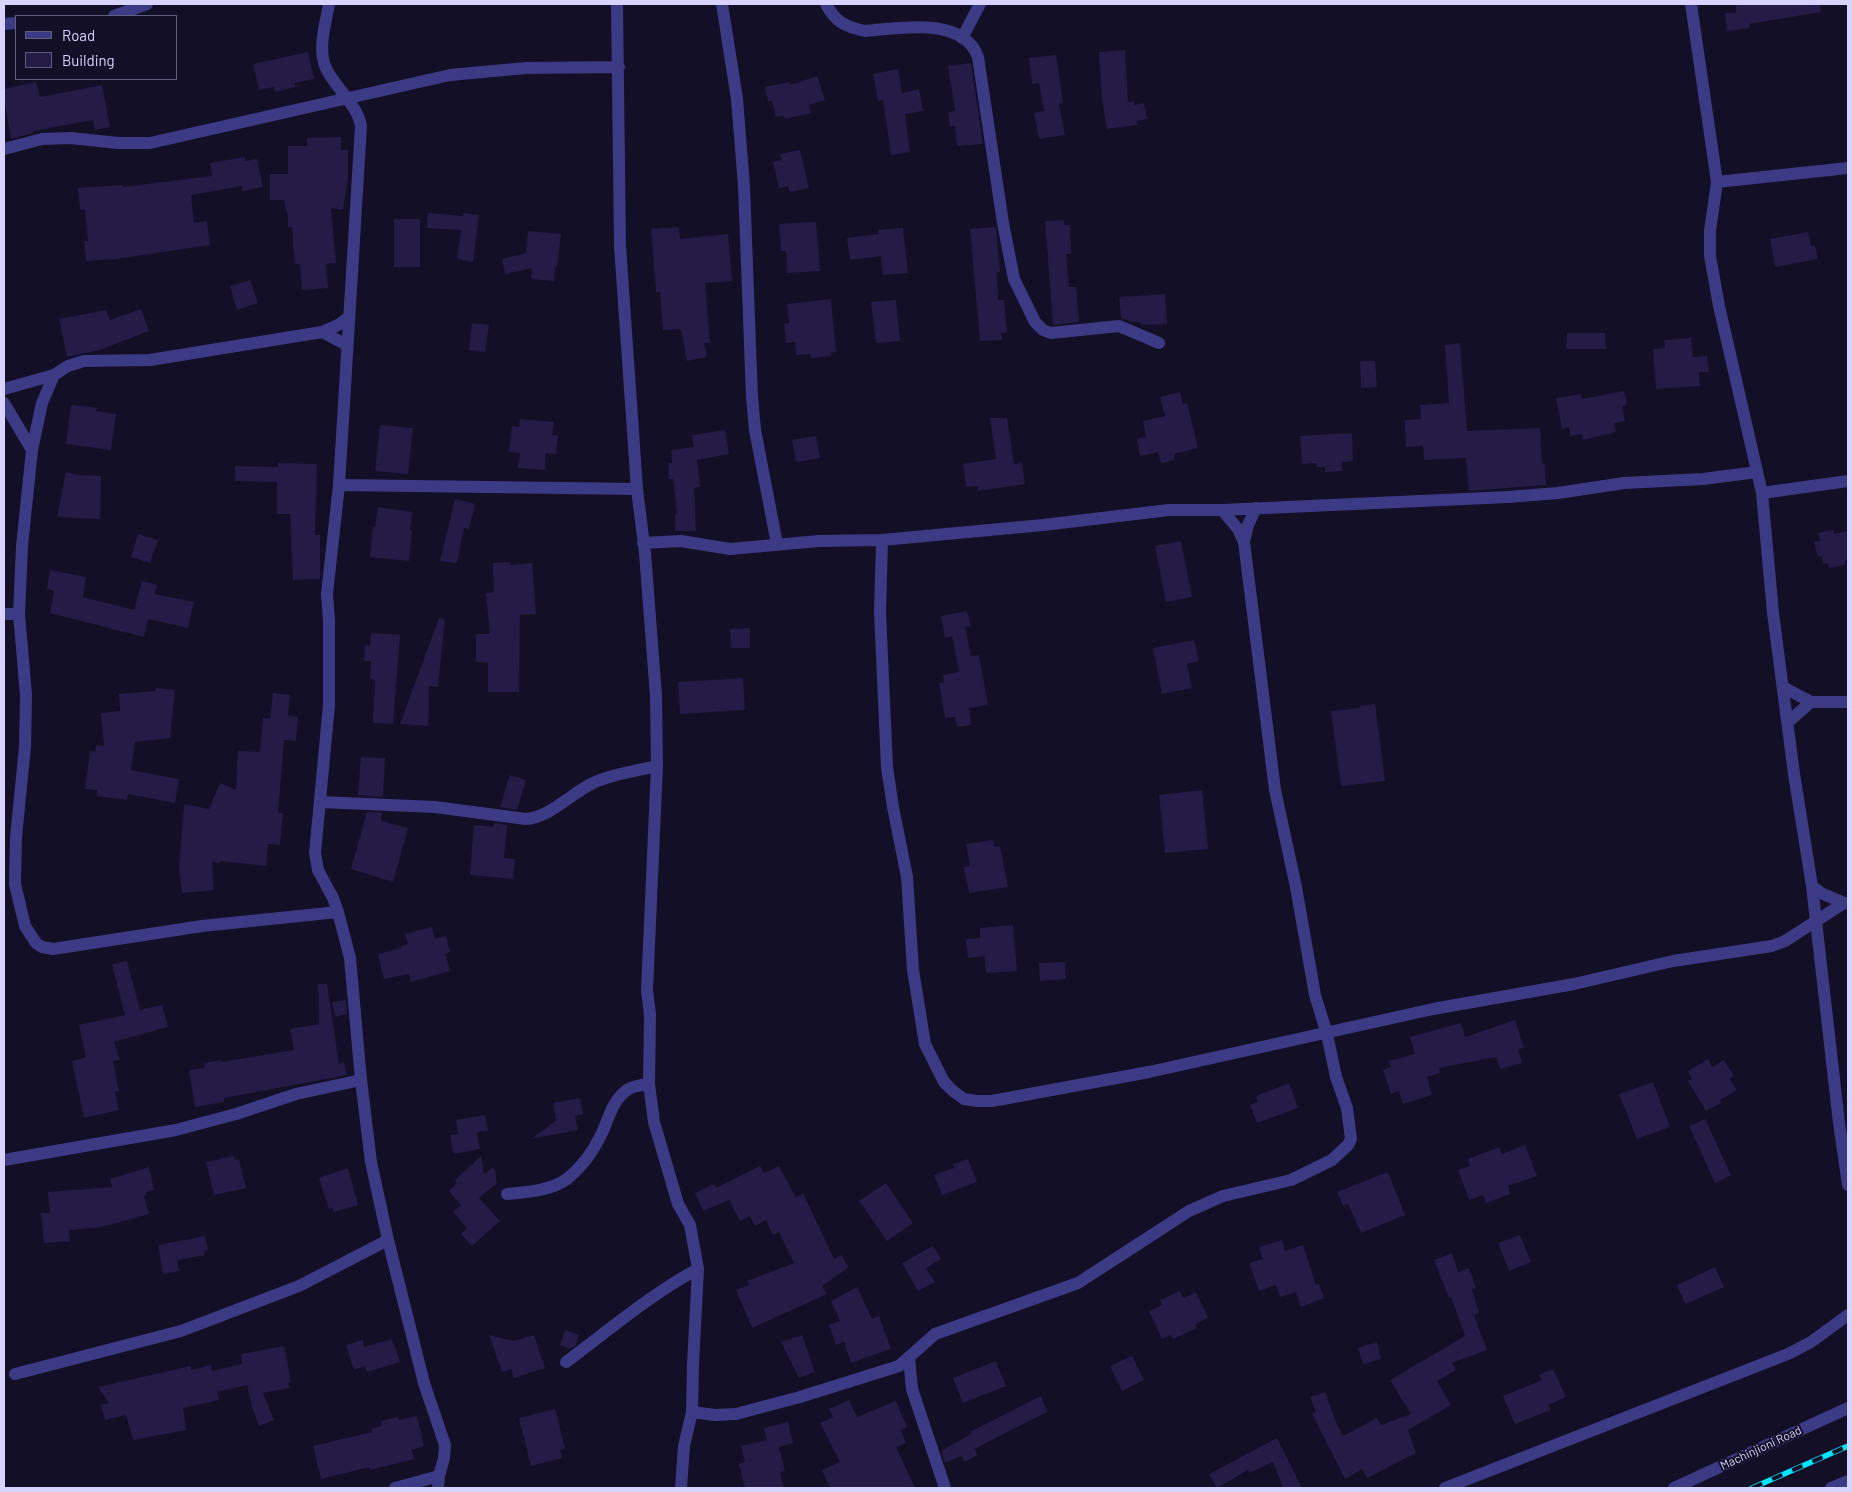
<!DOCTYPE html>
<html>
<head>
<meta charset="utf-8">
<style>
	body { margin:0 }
	#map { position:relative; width:1852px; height:1492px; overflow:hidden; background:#130f26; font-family:Barlow,sans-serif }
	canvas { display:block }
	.frame { position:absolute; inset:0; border:5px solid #d9d4ff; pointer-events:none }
	.legend { position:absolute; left:15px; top:15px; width:162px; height:65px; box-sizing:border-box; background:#130f26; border:1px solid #625e7d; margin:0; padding:6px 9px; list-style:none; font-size:15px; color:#d9d4ff }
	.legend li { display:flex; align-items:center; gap:10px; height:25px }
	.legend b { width:25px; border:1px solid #625e7d }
</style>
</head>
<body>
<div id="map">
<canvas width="1852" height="1492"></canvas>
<div class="frame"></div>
<ul class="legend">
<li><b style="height:6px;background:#3d3a85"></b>Road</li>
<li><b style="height:14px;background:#241b47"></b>Building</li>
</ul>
</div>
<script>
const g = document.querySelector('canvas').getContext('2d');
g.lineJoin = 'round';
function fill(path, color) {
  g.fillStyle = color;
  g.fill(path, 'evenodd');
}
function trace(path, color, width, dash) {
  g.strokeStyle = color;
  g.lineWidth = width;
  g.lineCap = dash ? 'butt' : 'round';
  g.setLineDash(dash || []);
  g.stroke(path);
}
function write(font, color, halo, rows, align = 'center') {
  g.font = font + ' Barlow,sans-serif';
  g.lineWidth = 4;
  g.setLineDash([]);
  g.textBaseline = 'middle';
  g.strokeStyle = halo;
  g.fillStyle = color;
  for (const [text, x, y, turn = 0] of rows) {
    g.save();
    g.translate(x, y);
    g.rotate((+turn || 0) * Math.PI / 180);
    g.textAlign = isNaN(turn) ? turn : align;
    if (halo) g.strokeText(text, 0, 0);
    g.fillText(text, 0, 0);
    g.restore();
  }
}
fill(new Path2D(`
	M 1736,4 L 1820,4 L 1821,12 L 1749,24 L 1750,28 L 1727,31 L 1725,13 L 1736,13 Z
	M 1125,50 L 1128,102 L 1134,101 L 1134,105 L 1144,103 L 1147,119 L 1137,121 L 1137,125 L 1107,129 L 1102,100 L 1099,52 Z
	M 308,52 L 314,79 L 295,83 L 295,87 L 275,92 L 274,87 L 259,90 L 253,64 Z
	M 1056,55 L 1063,103 L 1059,104 L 1065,135 L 1039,139 L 1034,113 L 1044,111 L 1039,83 L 1032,84 L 1029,58 Z
	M 971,63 L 983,144 L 957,146 L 955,126 L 950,126 L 948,112 L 955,111 L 948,66 Z
	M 898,69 L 902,93 L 919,89 L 923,111 L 905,114 L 910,152 L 891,155 L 883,100 L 878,101 L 873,74 Z
	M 817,76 L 825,100 L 809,105 L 811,113 L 785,119 L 784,116 L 776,117 L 772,101 L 768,101 L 765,87 L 789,82 L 790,85 Z
	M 36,82 L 40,97 L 102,85 L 110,127 L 95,130 L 93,120 L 33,131 L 33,133 L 11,139 L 4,98 L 4,89 Z
	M 341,137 L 341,150 L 348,150 L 348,178 L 343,210 L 331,208 L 336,263 L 326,264 L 328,288 L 302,290 L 300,264 L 295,264 L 292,227 L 288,227 L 288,217 L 284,200 L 270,200 L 270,174 L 288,174 L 288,146 L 307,146 L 307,138 Z
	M 800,150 L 809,188 L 790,192 L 788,186 L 779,188 L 773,162 L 782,160 L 780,154 Z
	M 245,157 L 245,161 L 257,159 L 263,187 L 242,191 L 242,186 L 191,195 L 194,223 L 207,221 L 210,245 L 116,259 L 86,261 L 84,241 L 88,241 L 85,209 L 80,210 L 78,188 L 123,185 L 123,187 L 212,176 L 210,163 Z
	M 428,213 L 463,216 L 463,213 L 479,215 L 473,262 L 457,259 L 461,230 L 427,228 Z
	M 394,219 L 420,219 L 420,267 L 394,267 Z
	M 1064,220 L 1064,225 L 1070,225 L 1071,254 L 1066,254 L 1069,287 L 1076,287 L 1079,322 L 1053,325 L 1045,221 Z
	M 816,222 L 820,271 L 787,273 L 786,251 L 781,251 L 779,224 Z
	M 679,227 L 680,239 L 728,234 L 732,281 L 705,283 L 710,343 L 704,343 L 707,357 L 687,361 L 681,329 L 663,330 L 660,292 L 656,292 L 651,229 Z
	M 996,227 L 1000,272 L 997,272 L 998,300 L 1004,300 L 1007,333 L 1001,333 L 1002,340 L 980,341 L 970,229 Z
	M 903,228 L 908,273 L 883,275 L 881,256 L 850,260 L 847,238 L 879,234 L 878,230 Z
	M 528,231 L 561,234 L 557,267 L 555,266 L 554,281 L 531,279 L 532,268 L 505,274 L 502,259 L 526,253 Z
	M 1808,232 L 1811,246 L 1815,245 L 1818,259 L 1775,267 L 1770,239 Z
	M 250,280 L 258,303 L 237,310 L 230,286 Z
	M 1165,294 L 1167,324 L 1141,325 L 1141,322 L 1131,322 L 1121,318 L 1119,297 Z
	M 831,299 L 836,352 L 831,353 L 832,356 L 811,358 L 810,354 L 796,355 L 795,342 L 786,343 L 784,324 L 789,323 L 787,304 Z
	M 896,300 L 900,341 L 876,343 L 871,302 Z
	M 141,309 L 149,331 L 100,350 L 67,357 L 59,319 L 106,310 L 110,320 Z
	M 472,323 L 489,325 L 485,352 L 469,350 Z
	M 1567,333 L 1605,333 L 1606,349 L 1566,349 Z
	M 1691,338 L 1693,357 L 1707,356 L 1709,372 L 1699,372 L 1700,386 L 1656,389 L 1653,349 L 1665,348 L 1664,340 Z
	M 1460,343 L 1467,431 L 1540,428 L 1542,464 L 1545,463 L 1546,485 L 1469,491 L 1466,458 L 1424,460 L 1423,446 L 1406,447 L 1405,420 L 1421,419 L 1420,405 L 1449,403 L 1445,345 Z
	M 1360,361 L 1375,361 L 1377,387 L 1361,388 Z
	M 1624,391 L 1627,405 L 1622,406 L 1625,421 L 1614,423 L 1616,432 L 1583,440 L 1582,434 L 1570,436 L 1569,427 L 1562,429 L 1556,398 L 1581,394 L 1582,399 Z
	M 1180,392 L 1183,404 L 1187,403 L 1198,448 L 1174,454 L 1175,460 L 1161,463 L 1158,452 L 1140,456 L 1137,439 L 1146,437 L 1143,421 L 1165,416 L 1160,397 Z
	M 71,405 L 98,408 L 95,411 L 116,414 L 111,450 L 66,444 Z
	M 990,418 L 1007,418 L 1014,464 L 1022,463 L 1025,484 L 978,491 L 978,486 L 966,487 L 963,464 L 996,459 Z
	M 520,419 L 554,422 L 552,435 L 558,435 L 556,454 L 546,453 L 545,470 L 518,468 L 520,453 L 509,452 L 512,426 L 519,427 Z
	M 380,425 L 413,428 L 408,474 L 375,471 Z
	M 725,430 L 729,454 L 697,460 L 700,487 L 694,488 L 696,531 L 675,531 L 675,514 L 677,514 L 673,479 L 669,479 L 668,463 L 672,463 L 671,450 L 694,447 L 692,435 Z
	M 1352,433 L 1353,461 L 1342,462 L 1342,471 L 1325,472 L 1325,467 L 1317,467 L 1316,463 L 1302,464 L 1300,436 Z
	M 816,436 L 820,458 L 796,462 L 792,440 Z
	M 278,463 L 317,464 L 315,535 L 320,535 L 320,579 L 293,580 L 290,514 L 277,514 L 277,482 L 235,481 L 235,466 L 278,467 Z
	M 66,472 L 78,475 L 101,476 L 100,519 L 57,517 Z
	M 455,499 L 475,504 L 469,529 L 464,528 L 457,563 L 440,561 Z
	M 378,507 L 412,512 L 410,530 L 412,531 L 409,561 L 370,557 L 373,527 L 375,527 Z
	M 1833,530 L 1834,534 L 1848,531 L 1848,560 L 1845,561 L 1845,565 L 1829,568 L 1828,563 L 1823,564 L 1822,556 L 1818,557 L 1814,542 L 1820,541 L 1818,533 Z
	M 138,534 L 158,540 L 150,563 L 131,557 Z
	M 1181,541 L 1192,597 L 1166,602 L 1155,546 Z
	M 510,562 L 510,565 L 532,563 L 536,614 L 520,615 L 519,692 L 488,692 L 488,663 L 476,662 L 476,634 L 490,634 L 486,593 L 494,592 L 493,563 Z
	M 50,570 L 86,577 L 83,597 L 134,610 L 142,581 L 157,585 L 155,594 L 194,602 L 188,628 L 148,619 L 144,637 L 50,613 L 54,591 L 47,589 Z
	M 967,611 L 971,626 L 965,627 L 971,656 L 979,655 L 988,705 L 969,708 L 971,725 L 957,727 L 955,717 L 945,718 L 939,683 L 944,682 L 943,675 L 959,672 L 952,636 L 945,638 L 941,616 Z
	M 439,618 L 445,619 L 438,687 L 429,686 L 428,726 L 400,724 Z
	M 750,628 L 750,648 L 731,648 L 730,629 Z
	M 371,633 L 400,635 L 393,724 L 373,723 L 375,680 L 370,679 L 371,661 L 364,661 L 365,645 L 370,646 Z
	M 1194,640 L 1199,661 L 1187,664 L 1192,688 L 1162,694 L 1153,648 Z
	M 743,678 L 745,710 L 680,714 L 678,682 Z
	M 156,688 L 175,690 L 170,738 L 135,742 L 131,770 L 179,779 L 175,803 L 128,794 L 127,800 L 96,796 L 97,790 L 85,789 L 90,751 L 95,752 L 96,745 L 104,746 L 101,713 L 120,711 L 119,694 L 155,691 Z
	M 273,693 L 290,695 L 288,715 L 298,717 L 296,741 L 284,740 L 278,813 L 283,813 L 280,845 L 268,844 L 266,866 L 220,861 L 220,863 L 212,862 L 214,890 L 182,893 L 179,868 L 184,804 L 209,809 L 220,783 L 236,790 L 238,751 L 260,752 L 263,718 L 270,719 Z
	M 1375,704 L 1385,781 L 1341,786 L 1331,711 L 1360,708 L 1360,706 Z
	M 361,757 L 385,758 L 383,797 L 358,795 Z
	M 510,775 L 526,780 L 517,810 L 500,807 Z
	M 1202,790 L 1208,849 L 1165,853 L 1159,795 Z
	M 367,812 L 382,813 L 381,821 L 408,828 L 393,882 L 351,869 Z
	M 494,823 L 507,825 L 504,858 L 515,859 L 513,879 L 470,875 L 474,825 L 493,827 Z
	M 993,840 L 994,847 L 1000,846 L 1008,887 L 969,893 L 964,867 L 970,866 L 966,844 Z
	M 1013,925 L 1017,971 L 986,973 L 985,956 L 968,958 L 966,939 L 980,938 L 980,928 Z
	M 432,927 L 435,939 L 446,936 L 450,952 L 445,954 L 450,971 L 411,982 L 409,974 L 384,979 L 378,954 L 401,948 L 401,946 L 408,944 L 405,934 Z
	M 127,961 L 140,1010 L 162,1005 L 168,1027 L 114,1042 L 120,1060 L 113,1061 L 119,1091 L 115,1092 L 119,1110 L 84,1118 L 72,1061 L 86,1057 L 79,1025 L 125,1015 L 112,964 Z
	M 1065,962 L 1066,979 L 1040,981 L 1039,963 Z
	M 318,984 L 327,984 L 339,1064 L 344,1062 L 347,1075 L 235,1096 L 224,1098 L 224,1102 L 195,1107 L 189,1070 L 205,1068 L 204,1063 L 221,1060 L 221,1062 L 294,1050 L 290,1029 L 319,1024 Z
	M 346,1000 L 347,1014 L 335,1017 L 332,1002 Z
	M 1515,1020 L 1524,1048 L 1518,1049 L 1522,1063 L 1500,1069 L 1496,1057 L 1439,1068 L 1440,1073 L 1427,1077 L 1432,1095 L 1403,1104 L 1399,1091 L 1391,1094 L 1383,1070 L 1391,1067 L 1389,1061 L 1415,1054 L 1410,1037 L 1461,1023 L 1465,1037 Z
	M 1708,1059 L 1712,1067 L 1724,1060 L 1734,1076 L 1730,1079 L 1737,1090 L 1720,1100 L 1721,1103 L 1706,1111 L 1688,1081 L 1692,1079 L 1688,1071 Z
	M 1653,1082 L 1670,1127 L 1637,1139 L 1619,1094 Z
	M 1289,1083 L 1298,1108 L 1257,1123 L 1250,1105 L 1258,1102 L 1256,1096 Z
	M 580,1098 L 583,1114 L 575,1116 L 578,1130 L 531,1139 L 558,1119 L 556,1119 L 553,1103 Z
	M 485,1115 L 488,1131 L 477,1132 L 480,1149 L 453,1154 L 450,1135 L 458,1134 L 456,1120 Z
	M 1705,1119 L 1731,1175 L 1715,1183 L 1689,1126 Z
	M 1525,1145 L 1537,1176 L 1508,1186 L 1510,1194 L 1486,1203 L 1483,1195 L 1469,1200 L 1458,1170 L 1470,1166 L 1468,1159 L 1499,1147 L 1502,1154 Z
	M 234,1156 L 235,1160 L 239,1159 L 246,1188 L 214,1195 L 206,1162 Z
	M 481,1156 L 484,1174 L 494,1167 L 497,1183 L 479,1198 L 500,1221 L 472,1246 L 461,1234 L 467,1228 L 453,1212 L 461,1205 L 449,1191 L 457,1183 L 455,1180 Z
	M 968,1159 L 977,1182 L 942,1195 L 934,1175 L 954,1168 L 953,1164 Z
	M 760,1166 L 764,1173 L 779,1166 L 796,1198 L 803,1193 L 834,1259 L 842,1255 L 848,1268 L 822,1286 L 827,1294 L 752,1328 L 736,1290 L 749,1285 L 747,1281 L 794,1263 L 779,1232 L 773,1235 L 766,1220 L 755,1226 L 750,1216 L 740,1221 L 729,1200 L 703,1211 L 695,1193 L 714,1184 L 716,1188 Z
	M 149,1167 L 154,1190 L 146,1192 L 146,1195 L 144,1196 L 149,1214 L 102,1227 L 69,1230 L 70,1241 L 44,1243 L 41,1213 L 50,1213 L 48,1192 L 112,1187 L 110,1179 Z
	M 348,1168 L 358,1205 L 334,1212 L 333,1208 L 329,1209 L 319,1178 Z
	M 1388,1172 L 1405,1215 L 1361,1233 L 1348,1204 L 1343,1206 L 1337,1192 Z
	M 886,1183 L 913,1223 L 887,1241 L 859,1201 Z
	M 1520,1235 L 1531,1262 L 1509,1271 L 1498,1243 Z
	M 205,1236 L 208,1250 L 204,1251 L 205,1255 L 177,1260 L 179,1271 L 163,1274 L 158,1245 Z
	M 1282,1240 L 1285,1251 L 1303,1245 L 1316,1285 L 1319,1284 L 1324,1298 L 1301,1307 L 1296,1292 L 1280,1297 L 1276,1285 L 1259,1291 L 1249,1263 L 1263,1259 L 1259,1247 Z
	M 933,1246 L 941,1259 L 926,1268 L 935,1282 L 918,1291 L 902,1263 Z
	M 1452,1253 L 1458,1272 L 1469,1268 L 1476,1288 L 1472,1289 L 1479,1313 L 1474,1315 L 1487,1350 L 1452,1363 L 1456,1370 L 1437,1381 L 1451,1405 L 1408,1430 L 1416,1453 L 1367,1478 L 1362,1469 L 1345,1479 L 1312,1414 L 1316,1412 L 1310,1397 L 1325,1392 L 1336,1422 L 1343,1436 L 1377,1418 L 1381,1425 L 1411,1414 L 1390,1380 L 1465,1336 L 1451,1297 L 1449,1298 L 1434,1260 Z
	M 1715,1267 L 1724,1287 L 1685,1304 L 1677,1285 Z
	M 857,1287 L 872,1319 L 879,1316 L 891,1349 L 851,1363 L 844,1342 L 836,1345 L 829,1325 L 840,1321 L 831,1301 Z
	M 1180,1291 L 1183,1298 L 1196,1292 L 1208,1318 L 1195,1324 L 1197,1328 L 1173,1339 L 1171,1335 L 1162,1339 L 1149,1311 L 1162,1305 L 1160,1300 Z
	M 565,1330 L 579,1335 L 576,1345 L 570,1349 L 560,1345 Z
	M 489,1335 L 514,1341 L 534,1335 L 545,1368 L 514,1378 L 511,1369 L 502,1372 Z
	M 802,1335 L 815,1372 L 799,1378 L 781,1342 Z
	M 392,1339 L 400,1362 L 367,1372 L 365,1366 L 354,1370 L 346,1345 L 363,1340 L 364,1347 Z
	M 1377,1342 L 1381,1359 L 1363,1364 L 1358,1348 Z
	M 284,1346 L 291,1382 L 288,1382 L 290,1388 L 263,1393 L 274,1420 L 259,1426 L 252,1407 L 247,1385 L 217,1392 L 219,1400 L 183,1408 L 186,1430 L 133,1440 L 126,1415 L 105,1420 L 101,1405 L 109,1403 L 98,1387 L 191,1366 L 191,1370 L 211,1365 L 212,1371 L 242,1364 L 241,1354 Z
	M 1132,1356 L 1144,1380 L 1122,1391 L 1110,1366 Z
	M 996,1361 L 1006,1386 L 963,1403 L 953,1378 Z
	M 1553,1369 L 1566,1397 L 1548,1405 L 1551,1410 L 1515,1424 L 1503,1396 L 1542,1380 L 1539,1375 Z
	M 1041,1396 L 1047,1412 L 974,1449 L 978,1455 L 965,1462 L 961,1456 L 945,1463 L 941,1451 L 971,1434 L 970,1432 Z
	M 849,1400 L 857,1417 L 896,1401 L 907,1427 L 901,1430 L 906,1443 L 896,1447 L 915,1488 L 830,1488 L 822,1470 L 840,1462 L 820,1423 L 833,1417 L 829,1409 Z
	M 555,1409 L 565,1448 L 560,1450 L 562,1458 L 531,1466 L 519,1418 Z
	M 417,1416 L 424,1446 L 412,1450 L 414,1459 L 370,1470 L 370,1467 L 321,1479 L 313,1446 L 372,1432 L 371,1429 L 382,1426 L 381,1421 L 398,1417 L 399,1420 Z
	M 788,1422 L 793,1443 L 779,1447 L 785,1471 L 780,1472 L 784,1488 L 745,1488 L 739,1464 L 745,1462 L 741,1446 L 767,1440 L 764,1428 Z
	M 1277,1438 L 1302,1488 L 1283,1488 L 1273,1462 L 1249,1473 L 1248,1470 L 1217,1488 L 1209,1474 Z`), '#241b47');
trace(new Path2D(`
	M 329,4 C 326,21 320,41 323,58 C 326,81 357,101 361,126 L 339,485 L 327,594 L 329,620 L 329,705 L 315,853 L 318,870 L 333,898 L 338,912 L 350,958 L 361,1080 L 371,1162 L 388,1240 L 424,1383 L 445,1445 L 444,1458 L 439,1476 L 438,1488
	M 617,4 L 620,246 L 637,489 L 645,553 L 656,696 L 657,766 L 647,990 L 650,1015 L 649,1084 L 654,1122 L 678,1204 L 690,1225 L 698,1269 L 693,1364 L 692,1412 L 684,1446 L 681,1488
	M 722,4 L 737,99 L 744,186 L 752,397 L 755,430 L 777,544
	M 826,4 C 835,22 846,27 865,31 C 899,28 963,16 978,57 L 1003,223 L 1014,279 L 1035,322 L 1043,330 L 1051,333 L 1119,326 L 1159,343
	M 1691,4 L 1717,182 L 1710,231 L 1710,256 L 1719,306 L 1762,493 L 1773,613 L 1794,774 L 1812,886 L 1839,1123 L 1848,1185
	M 114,16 L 147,4
	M 4,24 L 16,23
	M 962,38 L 980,4
	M 4,149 L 42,139 L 71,138 L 118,143 L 150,143 L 450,75 L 526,68 L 619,67
	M 1717,182 L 1848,168
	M 322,332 L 347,345
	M 54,375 L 42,403 L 32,450 L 22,546 L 19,614 L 26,695 L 25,747 L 16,837 L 15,884 L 25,926 L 36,943 L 42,947 L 53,949 L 202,926 L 338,912
	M 4,389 L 54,375 L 68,366 L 84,361 L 150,360 L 322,332 L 338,325 L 349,317
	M 4,403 L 32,450
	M 339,485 L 637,489
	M 1762,493 L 1848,481
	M 882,540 L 880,612 L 887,767 L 893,807 L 907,877 L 913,970 L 925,1044 L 944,1082 L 953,1091 L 964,1099 L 977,1101 L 992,1101 L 1149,1072 L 1433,1009 L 1574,984 L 1673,961 L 1772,946 L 1785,941 L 1844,903 L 1848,903
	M 1244,542 L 1248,525 L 1256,508
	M 643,543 L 681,541 L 730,549 L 819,541 L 882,540 L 1043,525 L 1169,510 L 1222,510 L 1508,497 L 1558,493 L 1624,483 L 1703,479 L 1757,472
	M 4,614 L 19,614
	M 1783,687 L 1811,702 L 1848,702
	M 1788,722 L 1811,702
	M 321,802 L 435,807 L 526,819 C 551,817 570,794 593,783 C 613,774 636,771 657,766
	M 1812,886 L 1821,893 L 1844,903
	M 4,1160 L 176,1130 L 236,1114 L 296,1094 L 361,1080
	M 507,1194 C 527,1192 550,1191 567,1179 C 582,1167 594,1150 602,1133 C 609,1118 612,1101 627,1090 C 632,1086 642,1085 649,1084
	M 909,1357 L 912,1389 L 945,1488
	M 566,1362 C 609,1330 651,1294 698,1269
	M 15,1374 L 181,1331 L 299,1286 L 388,1240
	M 692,1412 L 715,1415 L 736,1414 L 800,1397 L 899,1366 L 935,1334 L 1078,1283 L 1189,1211 L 1223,1196 L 1291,1180 L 1332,1160 L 1348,1145 L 1351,1139 L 1347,1108 L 1336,1077 L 1327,1034 L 1315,995 L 1296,887 L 1275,790 L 1244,542 L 1238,529 L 1222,510
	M 395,1488 L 439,1476
	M 1445,1488 L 1788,1354 L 1811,1342 L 1848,1315
	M 1674,1488 L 1848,1408
	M 1831,1488 L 1848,1481`), '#3d3a85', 12);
const rail = new Path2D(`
	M 1752,1488 L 1848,1446`);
trace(rail, '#00e5ff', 5.5);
trace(rail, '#130f26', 4, [11]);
write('12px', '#d9d4ff', '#130f26', [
	["Machinjioni Road",1761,1448,-25]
]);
</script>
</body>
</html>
